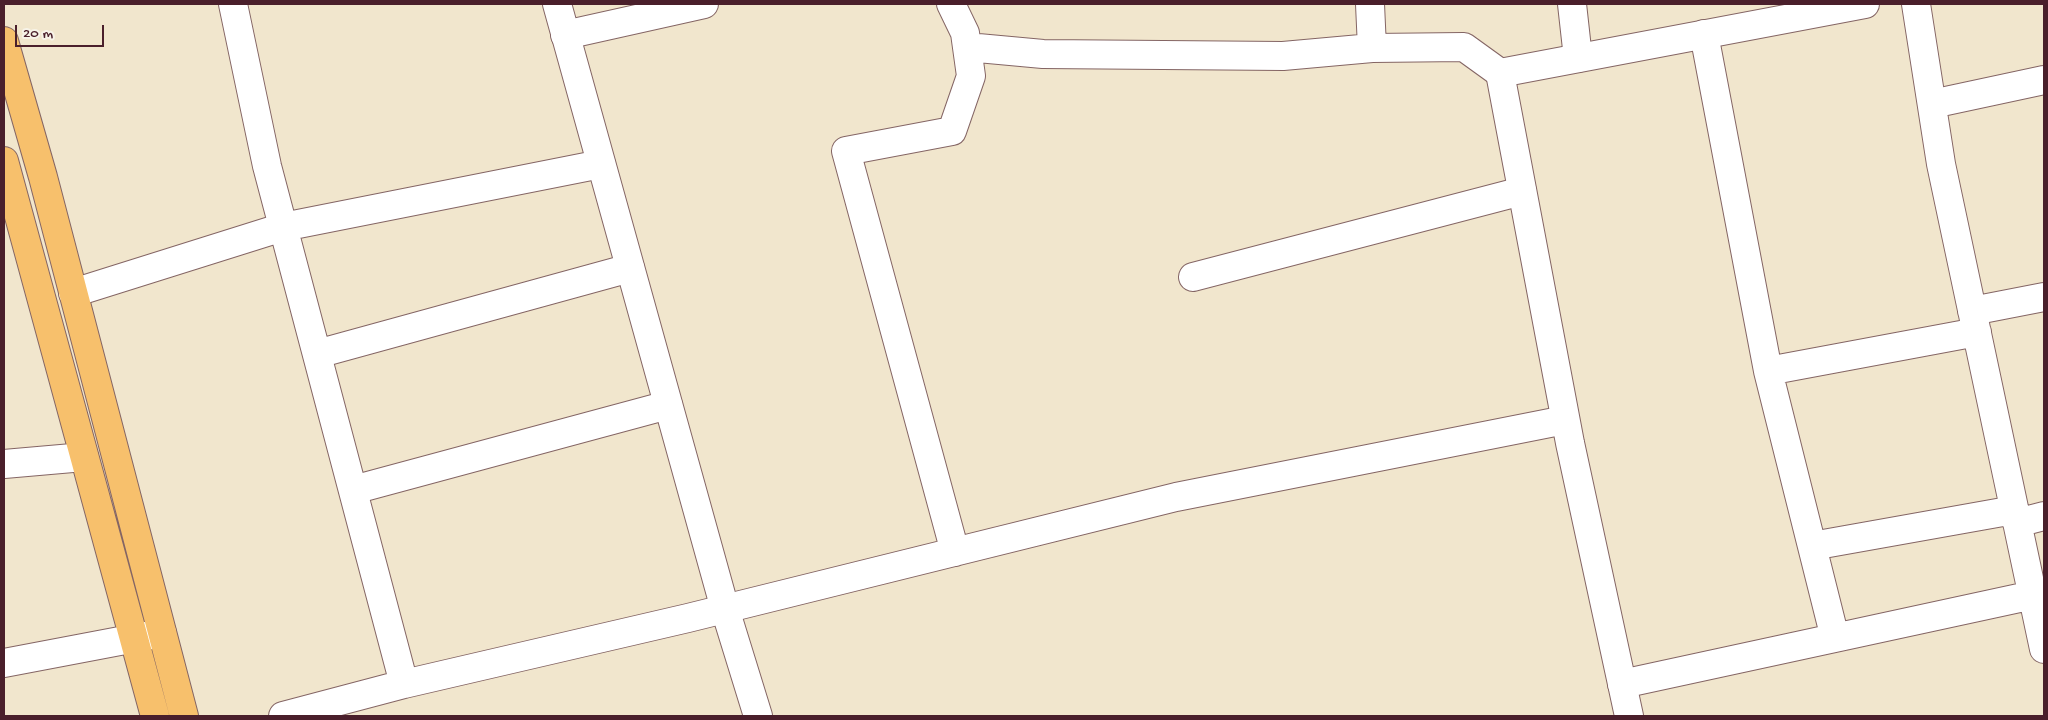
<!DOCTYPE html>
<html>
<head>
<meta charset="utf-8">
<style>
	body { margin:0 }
	#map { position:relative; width:2048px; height:720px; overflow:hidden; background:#f1e6cd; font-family:"Gochi Hand",sans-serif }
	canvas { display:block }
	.frame { position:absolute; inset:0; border:5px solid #4a1f2b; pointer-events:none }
	.scale { position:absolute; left:15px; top:25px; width:89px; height:22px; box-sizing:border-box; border:2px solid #4a1f2b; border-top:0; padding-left:6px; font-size:15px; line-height:18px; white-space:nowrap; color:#4a1f2b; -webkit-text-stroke:4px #f7f3e8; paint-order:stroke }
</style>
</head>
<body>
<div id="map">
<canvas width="2048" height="720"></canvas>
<div class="frame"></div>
<div class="scale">20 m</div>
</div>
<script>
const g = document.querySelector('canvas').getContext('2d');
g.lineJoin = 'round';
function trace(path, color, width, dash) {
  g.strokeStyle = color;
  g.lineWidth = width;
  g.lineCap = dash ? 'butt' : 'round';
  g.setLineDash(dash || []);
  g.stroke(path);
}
const minor = new Path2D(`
	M 233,4 L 267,166 L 404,684
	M 951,4 L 965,33 L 971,76 L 952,131 L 846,151 L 955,552
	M 1370,4 L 1372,48 L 1464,47 L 1500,73
	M 1572,4 L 1578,58
	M 1916,4 L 1941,164 L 2044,649
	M 1704,34 L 1768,371 L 1835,638
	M 565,35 L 704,4
	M 967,47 L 1043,54 L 1283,56 L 1372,48
	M 1932,104 L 2044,80
	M 1193,277 L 1522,191
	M 73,293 L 283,227 L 601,164
	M 1972,311 L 2044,297
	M 317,354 L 630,268
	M 1768,371 L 1977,332
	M 4,464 L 84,457
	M 353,490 L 668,405
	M 2017,523 L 2044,516
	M 1812,546 L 2014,510
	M 4,663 L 162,633
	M 1622,684 L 2033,595
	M 283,716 L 404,684 L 688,618 L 1176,497 L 1565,420`);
const tertiary = new Path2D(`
	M 557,4 L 725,609 L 758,716
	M 1629,716 L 1570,443 L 1500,73 L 1865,4`);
const primary = new Path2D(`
	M 4,41 L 43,177 L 184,716
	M 4,161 L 155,716`);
trace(minor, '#846564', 30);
trace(tertiary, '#846564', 30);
trace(primary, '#846564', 30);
trace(minor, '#fff', 28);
trace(tertiary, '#fff', 28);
trace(primary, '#f7c06c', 28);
</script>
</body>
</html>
